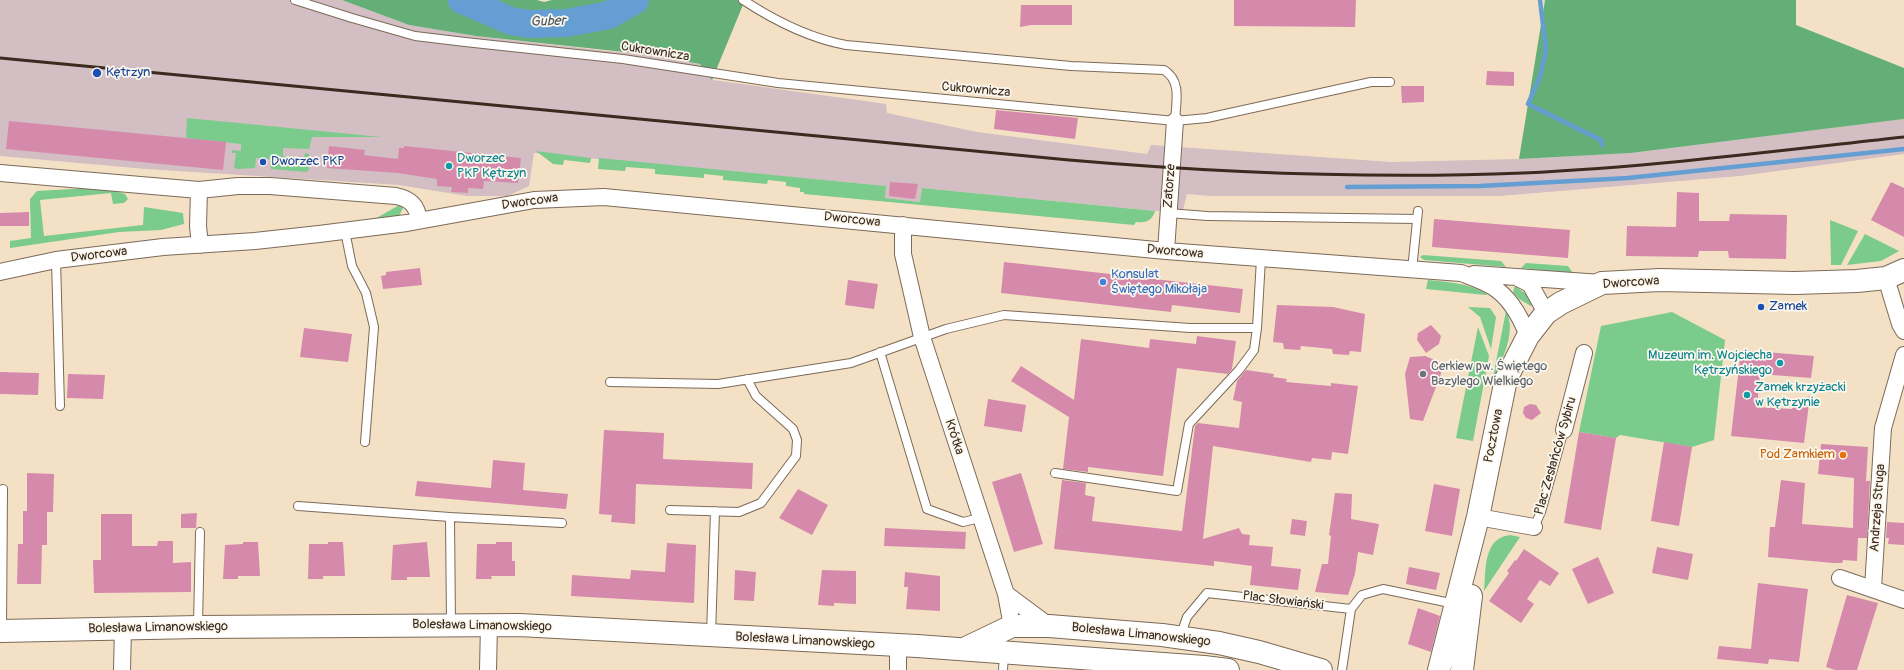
<!DOCTYPE html>
<html>
<head>
<meta charset="utf-8">
<style>
	body { margin:0 }
	canvas { display:block; background:#f4e1c5 }
</style>
</head>
<body>
<canvas width="1904" height="670"></canvas>
<script>
const g = document.querySelector('canvas').getContext('2d');
g.lineJoin = 'round';
function fill(path, color) {
  g.fillStyle = color;
  g.fill(path, 'evenodd');
}
function trace(path, color, width, dash) {
  g.strokeStyle = color;
  g.lineWidth = width;
  g.lineCap = dash ? 'butt' : 'round';
  g.setLineDash(dash || []);
  g.stroke(path);
}
function write(font, color, halo, rows, align = 'center') {
  g.font = font + ' Pangolin,sans-serif';
  g.lineWidth = 3.5;
  g.setLineDash([]);
  g.textBaseline = 'middle';
  g.strokeStyle = halo;
  g.fillStyle = color;
  for (const [text, x, y, turn = 0] of rows) {
    g.save();
    g.translate(x, y);
    g.rotate((+turn || 0) * Math.PI / 180);
    g.textAlign = isNaN(turn) ? turn : align;
    if (halo) g.strokeText(text, 0, 0);
    g.fillText(text, 0, 0);
    g.restore();
  }
}
fill(new Path2D(`
	M 0,0 L 342,0 L 409,25 L 476,36 L 661,57 L 700,64 L 713,80 L 886,104 L 887,113 L 977,132 L 1147,154 L 1151,145 L 1391,162 L 1519,159 L 1631,153 L 1904,119 L 1904,154 L 1740,176 L 1500,196 L 1211,196 L 1187,194 L 1183,210 L 1155,211 L 922,188 L 920,202 L 885,198 L 886,186 L 534,153 L 529,186 L 508,196 L 467,196 L 399,185 L 146,169 L 0,156 Z`), '#d2bec3');
fill(new Path2D(`
	M 187,118 L 381,137 L 312,137 L 309,149 L 283,148 L 283,156 L 304,158 L 305,153 L 309,154 L 309,170 L 306,172 L 271,169 L 270,159 L 256,158 L 255,168 L 236,169 L 234,167 L 236,153 L 232,153 L 232,150 L 241,151 L 241,144 L 186,138 Z
	M 536,151 L 591,158 L 590,163 L 564,160 L 563,165 L 553,164 Z
	M 599,158 L 886,186 L 885,198 L 920,202 L 922,188 L 1155,211 C 1152,221 1146,223 1136,222 L 1134,225 L 804,194 L 804,192 L 800,192 L 800,188 L 786,186 L 786,182 L 768,180 L 767,184 L 723,180 L 723,176 L 704,174 L 704,178 L 655,174 L 655,169 L 626,167 L 625,171 L 598,169 Z
	M 90,188 L 111,190 L 125,194 L 128,199 L 124,203 L 113,204 L 111,193 L 40,200 L 44,236 L 143,225 L 144,207 L 183,213 L 184,224 L 161,230 L 119,232 L 10,248 L 10,241 L 31,238 L 30,199 L 37,191 Z
	M 401,204 L 403,208 L 399,216 L 373,220 Z
	M 1830,220 L 1858,231 L 1841,265 L 1831,265 Z
	M 1865,234 L 1899,251 L 1881,261 L 1847,265 Z
	M 1423,255 L 1501,261 L 1506,267 L 1424,260 L 1420,257 Z
	M 1526,263 L 1568,266 L 1573,273 L 1521,268 Z
	M 1428,280 C 1449,282 1468,283 1487,294 L 1486,295 L 1426,289 Z
	M 1515,286 L 1526,294 L 1532,305 L 1531,306 L 1519,299 L 1513,292 Z
	M 1468,307 L 1490,308 L 1496,317 L 1491,349 L 1480,317 Z
	M 1506,311 C 1518,333 1499,365 1491,387 Z
	M 1672,312 L 1725,340 L 1714,440 L 1692,447 L 1620,435 L 1616,438 L 1579,432 L 1601,326 Z
	M 1478,327 L 1489,356 L 1473,441 L 1456,438 Z
	M 1510,535 L 1520,537 L 1484,591 C 1486,570 1483,538 1510,535 Z`), '#7bcb8c');
fill(new Path2D(`
	M 342,0 L 537,0 L 544,2 L 552,0 L 745,0 L 712,80 L 700,64 L 652,55 L 476,36 L 409,25 Z
	M 1545,0 L 1796,0 L 1796,25 L 1904,68 L 1904,119 L 1631,153 L 1519,159 Z`), '#64af78');
trace(new Path2D(`
	M 1540,0 L 1546,50 L 1540,77 L 1528,104 L 1601,140 L 1602,145
	M 1347,187 L 1480,186 L 1628,178 L 1904,149`), '#649ed3', 4.5);
trace(new Path2D(`
	M 462,0 L 511,21 L 529,24 L 567,23 L 609,15 L 635,0`), '#649ed3', 28);
fill(new Path2D(`
	M 1234,0 L 1356,0 L 1355,27 L 1234,26 Z
	M 1021,5 L 1072,5 L 1072,25 L 1031,25 L 1020,27 Z
	M 1487,71 L 1514,72 L 1514,86 L 1486,85 Z
	M 1401,86 L 1424,86 L 1424,102 L 1402,103 Z
	M 996,110 L 1078,118 L 1075,139 L 994,129 Z
	M 9,121 L 226,142 L 223,170 L 6,149 Z
	M 329,146 L 365,150 L 364,155 L 398,159 L 399,148 L 404,148 L 404,146 L 521,158 L 518,183 L 484,181 L 483,189 L 468,188 L 468,193 L 451,192 L 452,187 L 437,186 L 437,179 L 398,173 L 327,168 Z
	M 890,182 L 918,184 L 915,199 L 889,196 Z
	M 1891,182 L 1904,188 L 1904,237 L 1871,220 Z
	M 1677,192 L 1699,193 L 1699,221 L 1729,221 L 1730,214 L 1787,215 L 1786,259 L 1729,258 L 1728,251 L 1699,251 L 1698,257 L 1626,256 L 1627,226 L 1676,227 Z
	M 29,212 L 29,226 L 0,226 L 0,213 Z
	M 1434,219 L 1570,230 L 1568,258 L 1432,247 Z
	M 1004,262 L 1243,289 L 1240,313 L 1172,305 L 1171,312 L 1001,293 Z
	M 420,268 L 422,285 L 383,289 L 381,276 L 386,275 L 386,272 Z
	M 848,280 L 878,284 L 874,309 L 845,305 Z
	M 1277,305 L 1333,307 L 1365,314 L 1361,352 L 1350,351 L 1349,355 L 1333,354 L 1332,349 L 1301,346 L 1300,350 L 1284,349 L 1283,343 L 1273,342 Z
	M 1431,325 L 1441,336 L 1439,344 L 1426,353 L 1417,340 L 1418,333 Z
	M 304,328 L 352,334 L 348,362 L 300,357 Z
	M 1197,336 L 1236,341 L 1232,369 L 1228,374 L 1177,368 L 1163,476 L 1088,467 L 1088,472 L 1063,469 L 1069,417 L 1011,381 L 1021,366 L 1074,400 L 1081,339 L 1149,348 L 1150,339 L 1196,344 Z
	M 1741,350 L 1814,356 L 1811,378 L 1760,374 L 1757,407 L 1792,409 L 1795,402 L 1810,396 L 1804,443 L 1731,436 Z
	M 1425,356 L 1440,362 L 1441,374 L 1423,421 L 1410,419 L 1405,374 L 1410,357 Z
	M 1246,370 L 1274,374 L 1273,377 L 1287,379 L 1286,382 L 1331,386 L 1331,383 L 1358,386 L 1348,454 L 1332,452 L 1331,460 L 1312,458 L 1311,462 L 1213,446 L 1203,539 L 1239,528 L 1242,534 L 1250,535 L 1249,545 L 1273,547 L 1271,566 L 1301,569 L 1298,590 L 1250,585 L 1252,566 L 1214,561 L 1214,566 L 1054,549 L 1062,480 L 1086,483 L 1085,495 L 1095,497 L 1092,521 L 1182,531 L 1195,426 L 1198,423 L 1239,428 L 1242,402 L 1233,400 L 1237,381 Z
	M 0,372 L 39,373 L 38,395 L 0,394 Z
	M 68,374 L 105,375 L 103,399 L 67,398 Z
	M 988,399 L 1026,405 L 1022,432 L 984,426 Z
	M 1530,404 L 1536,405 L 1541,413 L 1532,420 L 1526,418 L 1523,413 L 1524,407 Z
	M 604,430 L 664,433 L 663,459 L 753,463 L 752,489 L 636,484 L 635,524 L 611,522 L 612,515 L 599,514 Z
	M 1579,432 L 1616,438 L 1601,530 L 1564,523 Z
	M 1664,442 L 1692,447 L 1679,526 L 1651,521 Z
	M 1821,444 L 1868,447 L 1866,481 L 1870,481 L 1867,538 L 1858,538 L 1857,561 L 1843,560 L 1842,563 L 1833,563 L 1768,557 L 1770,527 L 1775,527 L 1781,480 L 1805,483 L 1802,524 L 1853,528 L 1854,478 L 1818,474 Z
	M 493,460 L 525,463 L 523,490 L 568,494 L 566,509 L 415,496 L 417,481 L 491,488 Z
	M 27,473 L 54,474 L 53,512 L 47,512 L 47,545 L 42,545 L 41,584 L 17,584 L 18,544 L 23,544 L 23,511 L 27,511 Z
	M 1021,473 L 1043,544 L 1014,552 L 992,482 Z
	M 1434,484 L 1460,489 L 1452,536 L 1425,531 Z
	M 798,489 L 828,505 L 812,535 L 779,518 Z
	M 1335,493 L 1352,494 L 1351,519 L 1379,524 L 1373,555 L 1358,552 L 1355,574 L 1348,595 L 1315,592 L 1322,564 L 1328,564 L 1331,536 L 1329,535 Z
	M 197,513 L 196,528 L 181,528 L 181,514 Z
	M 101,514 L 132,514 L 132,546 L 157,546 L 158,541 L 173,541 L 173,563 L 191,562 L 191,592 L 94,593 L 93,560 L 101,560 Z
	M 1292,519 L 1307,521 L 1305,536 L 1290,534 Z
	M 1887,522 L 1904,523 L 1904,545 L 1888,544 L 1889,538 L 1886,538 Z
	M 885,528 L 966,532 L 965,549 L 884,546 Z
	M 243,542 L 258,542 L 260,576 L 238,576 L 238,579 L 223,579 L 225,545 L 243,544 Z
	M 328,542 L 343,542 L 345,576 L 323,576 L 323,579 L 308,579 L 309,544 L 328,544 Z
	M 427,542 L 430,577 L 407,577 L 407,580 L 391,580 L 393,545 Z
	M 496,542 L 512,542 L 512,561 L 515,561 L 515,576 L 491,576 L 492,579 L 476,579 L 477,544 L 496,544 Z
	M 667,543 L 696,545 L 694,603 L 571,596 L 572,575 L 630,579 L 631,570 L 665,572 Z
	M 1657,547 L 1693,554 L 1688,580 L 1652,573 Z
	M 1524,549 L 1559,573 L 1550,586 L 1540,580 L 1527,599 L 1534,604 L 1521,623 L 1489,601 L 1509,573 L 1507,571 L 1515,560 L 1516,561 Z
	M 1598,557 L 1614,593 L 1588,604 L 1572,569 Z
	M 1409,567 L 1440,573 L 1436,590 L 1406,584 Z
	M 735,570 L 756,572 L 754,601 L 734,600 Z
	M 822,570 L 856,571 L 856,604 L 834,603 L 834,606 L 818,605 Z
	M 905,572 L 940,576 L 940,611 L 906,609 L 908,587 L 904,587 Z
	M 1758,583 L 1808,589 L 1799,662 L 1769,659 L 1768,664 L 1717,659 L 1719,646 L 1751,649 Z
	M 1847,595 L 1878,603 L 1857,670 L 1835,670 L 1826,667 Z
	M 1418,608 L 1440,616 L 1431,652 L 1408,644 Z`), '#d68aab');
const lane = new Path2D(`
	M 295,0 L 352,18 L 415,36 L 465,42 L 623,59 L 778,83 L 1175,121 L 1207,118 L 1371,82 L 1390,82
	M 743,0 C 775,21 808,38 846,45 L 1071,66 L 1164,70 C 1182,81 1176,102 1175,121
	M 1168,213 L 1207,216 L 1417,219
	M 345,231 L 352,266 L 366,293 L 374,327 L 365,442
	M 56,260 L 60,406
	M 1412,270 L 1418,211
	M 880,352 L 927,509 L 963,522 L 980,518
	M 610,382 L 718,384 L 851,363 L 946,329 L 1004,315 L 1190,328 L 1257,328
	M 1055,473 L 1177,491 L 1189,424 L 1239,370 L 1254,350 L 1257,328 L 1261,259
	M 298,506 L 450,517 L 451,624
	M 670,510 L 739,512 L 761,503 L 796,456 L 797,440 L 793,429 L 756,396 L 747,379
	M 450,517 L 562,523
	M 1534,527 L 1541,512 L 1564,430
	M 1351,609 L 1362,595 L 1383,589 L 1455,604
	M 198,625 L 200,532
	M 2,630 L 3,489
	M 711,635 L 715,511
	M 1180,637 L 1187,617 L 1207,593 L 1351,609 L 1342,670
	M 1003,670 L 1004,654`);
const street = new Path2D(`
	M 0,173 L 199,190 L 238,186 L 270,186 L 396,196 C 411,199 417,206 419,220
	M 199,190 L 198,226 L 200,245
	M 903,225 L 903,254 L 922,337 L 1006,594 L 1012,626
	M 1166,251 L 1175,121
	M 0,272 L 56,260 L 163,247 L 255,241 L 319,234 L 407,223 L 534,200 L 604,197 L 1166,251 L 1461,273 C 1471,277 1483,281 1493,287 C 1509,297 1521,318 1528,336
	M 1474,274 L 1601,283
	M 1516,277 L 1530,284 L 1546,313
	M 1886,278 L 1900,324 L 1904,331
	M 1564,430 L 1584,353
	M 1478,517 L 1534,527
	M 1840,578 L 1904,600
	M 1873,588 L 1883,428 L 1904,355
	M 1006,594 L 1049,626
	M 898,645 L 898,670
	M 122,670 L 123,628
	M 488,670 L 489,624`);
const secondary = new Path2D(`
	M 0,631 L 198,627 L 519,625 L 917,646 L 1204,667 L 1228,670
	M 964,649 L 1012,626 L 1049,626 L 1162,635 L 1219,643 L 1259,652 L 1321,670
	M 1439,670 L 1478,517 L 1506,379 L 1528,336 L 1546,313 L 1561,303 L 1602,283 L 1660,280 L 1795,283 L 1857,281 L 1886,278 L 1904,270
	M 1462,670 L 1471,596`);
trace(lane, '#7c6a58', 10);
trace(street, '#7c6a58', 18);
trace(secondary, '#7c6a58', 24);
trace(lane, '#fff', 8);
trace(street, '#fff', 16);
trace(secondary, '#fff', 22);
trace(new Path2D(`
	M 0,58 L 1069,160 C 1220,173 1371,179 1523,173 C 1650,167 1777,151 1904,137`), '#3b2a1e', 3);
for (const [x, y, r, color] of [
	[97,73,5,"#1a4fb4"],
	[263,162,4,"#1a4fb4"],
	[449,166,4,"#0f9aa8"],
	[1103,282,4,"#3f7fe0"],
	[1761,307,4,"#1a4fb4"],
	[1780,363,4,"#0f9aa8"],
	[1423,374,4,"#6b7280"],
	[1747,395,4,"#0f9aa8"],
	[1843,455,4,"#e8710a"]
]) {
  const dot = new Path2D();
  dot.arc(x, y, r, 0, 2 * Math.PI);
  g.fillStyle = color;
  g.fill(dot);
  trace(dot, '#fbf7ec', 1.5);
}
write('13px', '#3b2a1e', '#fbf7ec', [
	["Cukrownicza",655,52,9],
	["Cukrownicza",976,90,5],
	["Zatorze",1170,186,-86],
	["Dworcowa",530,202,-8],
	["Dworcowa",852,220,6],
	["Dworcowa",1175,252,5],
	["Dworcowa",99,255,-7],
	["Dworcowa",1631,283,-4],
	["Pocztowa",1494,436,-79],
	["Krótka",954,437,72],
	["Plac Zesłańców Sybiru",1556,456,-74],
	["Andrzeja Struga",1878,508,-86],
	["Plac Słowiański",1283,601,7],
	["Bolesława Limanowskiego",482,626,1],
	["Bolesława Limanowskiego",158,628,-1],
	["Bolesława Limanowskiego",1141,635,6],
	["Bolesława Limanowskiego",805,641,3]
]);
write('13px', '#164399', '#fbf7ec', [
	["Kętrzyn",106,73],
	["Dworzec PKP",271,162],
	["Zamek",1769,307]
], 'left');
write('13px', '#0d838f', '#fbf7ec', [
	["Dworzec",457,159],
	["PKP Kętrzyn",457,174],
	["Muzeum im. Wojciecha",1772,356,"right"],
	["Kętrzyńskiego",1772,371,"right"],
	["Zamek krzyżacki",1755,388],
	["w Kętrzynie",1755,403]
], 'left');
write('13px', '#366cbe', '#fbf7ec', [
	["Konsulat",1111,275],
	["Świętego Mikołaja",1111,290]
], 'left');
write('13px', '#5b616d', '#fbf7ec', [
	["Cerkiew pw. Świętego",1431,367],
	["Bazylego Wielkiego",1431,382]
], 'left');
write('13px', '#c56008', '#fbf7ec', [
	["Pod Zamkiem",1835,455]
], 'right');
write('italic 14px', '#4b5866', '#fbf7ec', [
	["Guber",548,22,-2]
]);
</script>
</body>
</html>
